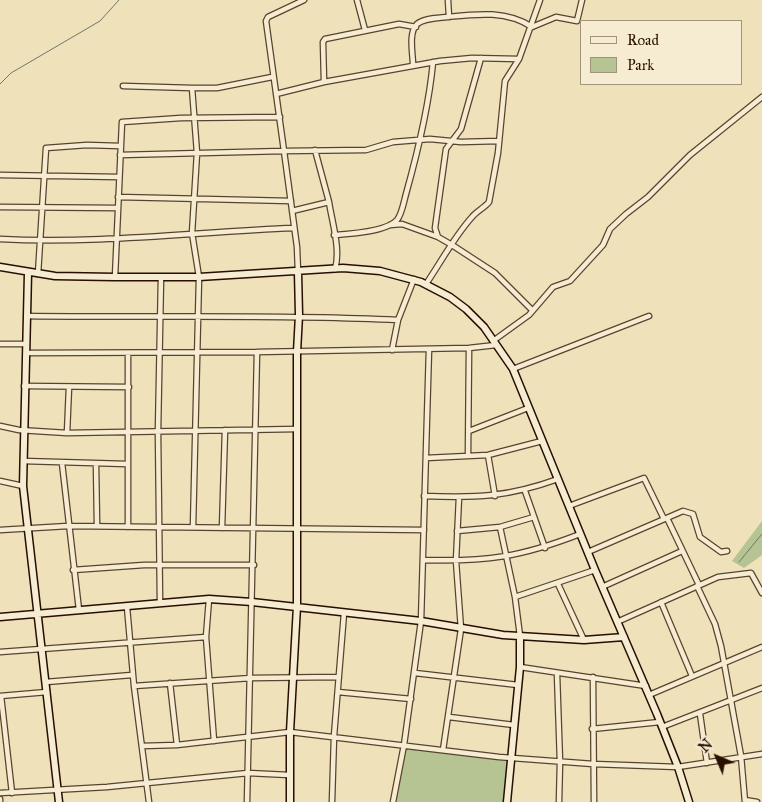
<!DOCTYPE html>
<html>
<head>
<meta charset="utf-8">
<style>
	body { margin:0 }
	#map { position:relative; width:762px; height:802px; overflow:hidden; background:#efe1ba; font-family:"IM FELL Great Primer",serif }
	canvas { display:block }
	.legend { position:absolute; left:580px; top:20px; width:162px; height:65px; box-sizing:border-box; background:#f5ecd2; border:1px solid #a3937e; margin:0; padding:6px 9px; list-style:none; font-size:15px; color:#280e00 }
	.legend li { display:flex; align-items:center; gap:10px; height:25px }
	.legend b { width:25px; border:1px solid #a3937e }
	.north { position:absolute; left:692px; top:732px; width:50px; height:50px; -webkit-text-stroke:4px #f5ecd2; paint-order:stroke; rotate:315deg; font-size:14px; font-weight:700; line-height:20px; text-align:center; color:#280e00 }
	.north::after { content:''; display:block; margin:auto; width:18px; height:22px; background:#280e00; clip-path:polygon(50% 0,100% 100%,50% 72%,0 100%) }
</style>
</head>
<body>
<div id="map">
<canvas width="762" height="802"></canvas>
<ul class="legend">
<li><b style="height:6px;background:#f5ecd2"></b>Road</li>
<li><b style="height:14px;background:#b6c392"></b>Park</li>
</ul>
<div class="north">N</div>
</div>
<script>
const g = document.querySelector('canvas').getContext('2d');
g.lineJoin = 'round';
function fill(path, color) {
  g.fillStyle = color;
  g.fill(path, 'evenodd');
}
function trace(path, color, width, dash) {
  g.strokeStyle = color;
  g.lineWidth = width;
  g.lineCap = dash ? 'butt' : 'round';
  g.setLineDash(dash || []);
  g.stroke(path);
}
fill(new Path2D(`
	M 762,521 L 762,555 L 744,568 L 732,561 Z
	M 405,745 L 511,757 L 507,802 L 394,802 Z`), '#b6c392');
trace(new Path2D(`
	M 0,84 L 11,73 L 100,21 L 119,0
	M 739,562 L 762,534`), '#6e766f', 1);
const street = new Path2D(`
	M 357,0 L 365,30
	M 448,0 L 449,17
	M 532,27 L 556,17 L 577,21 L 582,0
	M 413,65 C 413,54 408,33 417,24 C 424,18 438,18 447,17 C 476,14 506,10 532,27
	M 324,82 L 323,42 L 325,39 L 399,24 L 416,27
	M 123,86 L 192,88
	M 276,94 L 324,82 L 440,61 L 472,58 L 519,59
	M 315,150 L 329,202
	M 120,155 L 284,151 L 266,21 L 268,17 L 304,0
	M 0,175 L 119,177
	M 118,197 L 291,201
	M 0,207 L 118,208
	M 292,211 L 329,202 C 332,222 341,250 335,269
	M 390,225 L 402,224 L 438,237 L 452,245 L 495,273 L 532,310
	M 334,235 C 349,234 386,232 397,220 C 402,214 404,201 406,194 C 418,151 429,106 433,62
	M 438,237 L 435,228 L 446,149 L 461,129 L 481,58
	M 0,239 C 98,244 196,232 294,228
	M 298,272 L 297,247 L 284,151 L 366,150 L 393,142 L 430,139 L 461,142 L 499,141
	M 38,274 L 46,148 L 87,145 L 120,146
	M 115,277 L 122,122 L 181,118 L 280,117
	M 426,284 C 441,262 454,237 472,217 C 477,211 484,208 489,202 L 498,153 L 505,81 L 519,59 L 540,0
	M 27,316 C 151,318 274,314 398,320
	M 493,341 L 529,315 L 553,287 L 570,281 L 603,245 L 610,229 L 626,214 L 648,197 L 690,155 L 762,97
	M 0,344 L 26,344
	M 392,350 L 398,320 L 414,279
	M 26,353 L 257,352 L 469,348 L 496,345
	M 128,353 L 128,527
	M 513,369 L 649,316
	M 24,386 L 129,387
	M 0,426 L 19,430 L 67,433 L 297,429
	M 469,431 L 528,408
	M 67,433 L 69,387
	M 488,455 L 495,496
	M 468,456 L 469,348
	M 426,458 L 488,455 L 542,441
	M 23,461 L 127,464
	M 62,463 L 79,610
	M 96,464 L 97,525
	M 0,481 L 23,486
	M 525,491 L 545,548
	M 424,496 C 477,498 508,497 558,479
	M 569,506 L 644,478 L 664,519
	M 667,518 L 699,585
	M 193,527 L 199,277 L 192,233 L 197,153 L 192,88 L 217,88 L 272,77
	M 500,527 L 515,597 L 520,636
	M 222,528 L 225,430
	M 0,530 L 68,526 L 424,530
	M 457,531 L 500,527 L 534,517
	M 588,552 L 683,511 L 693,514 L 700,537 L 721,552 L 727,551
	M 423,560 C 486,562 521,557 580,534
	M 73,570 L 144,565 L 254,565
	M 558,584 L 584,640
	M 697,586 L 715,624 L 721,646 L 741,756 L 745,802
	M 602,587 L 682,551
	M 515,597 L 595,570
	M 209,599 L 206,637 L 214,741
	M 661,602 L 692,676
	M 160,603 L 158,431 L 161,277
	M 127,607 L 134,686 L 149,802
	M 617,622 L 718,577 L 751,573 L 762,593
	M 0,652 L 206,637
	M 520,667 L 646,686
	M 415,673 L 518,685
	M 557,674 L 560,762 L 559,802
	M 593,677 L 594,802
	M 46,682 L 132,675
	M 170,683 L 177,745
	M 134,686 L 251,678 L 338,677
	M 338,692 L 411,699
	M 649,695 L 762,647
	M 0,696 L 47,692
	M 1,696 L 12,793
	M 700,714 L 707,763
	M 449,717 L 514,725
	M 662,727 L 762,688
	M 592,729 L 660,722
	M 142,746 L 177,745 L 290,732 L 499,757 L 593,764 L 678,767 L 762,754
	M 443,750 L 461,629 L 456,561 L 459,497
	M 0,793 L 107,787 L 248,773 L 289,775
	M 0,799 L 0,802
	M 745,800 L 757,802
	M 247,802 L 257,352
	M 332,802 L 334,736 L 344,613
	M 393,802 L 404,745 L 421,621 L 429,349`);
const secondary = new Path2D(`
	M 0,267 L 55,276 L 115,277 L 199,277 L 343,268 L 380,271 L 421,282 L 450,297 L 466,309 L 484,327 L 513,369 L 595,570 L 657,714 L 678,767 L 689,802
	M 28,273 L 23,486 L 59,802
	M 0,617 L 209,599 L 252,602 L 421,621 L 503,635 L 584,640 L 624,637
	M 290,802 L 290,732 L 297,606 L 297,352 L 299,315 L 298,272
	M 507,802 L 520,667 L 520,636`);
trace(street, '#5a432e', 7);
trace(secondary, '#280e00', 9);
trace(street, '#f5ecd2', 4.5);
trace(secondary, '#f5ecd2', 6);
</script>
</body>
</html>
